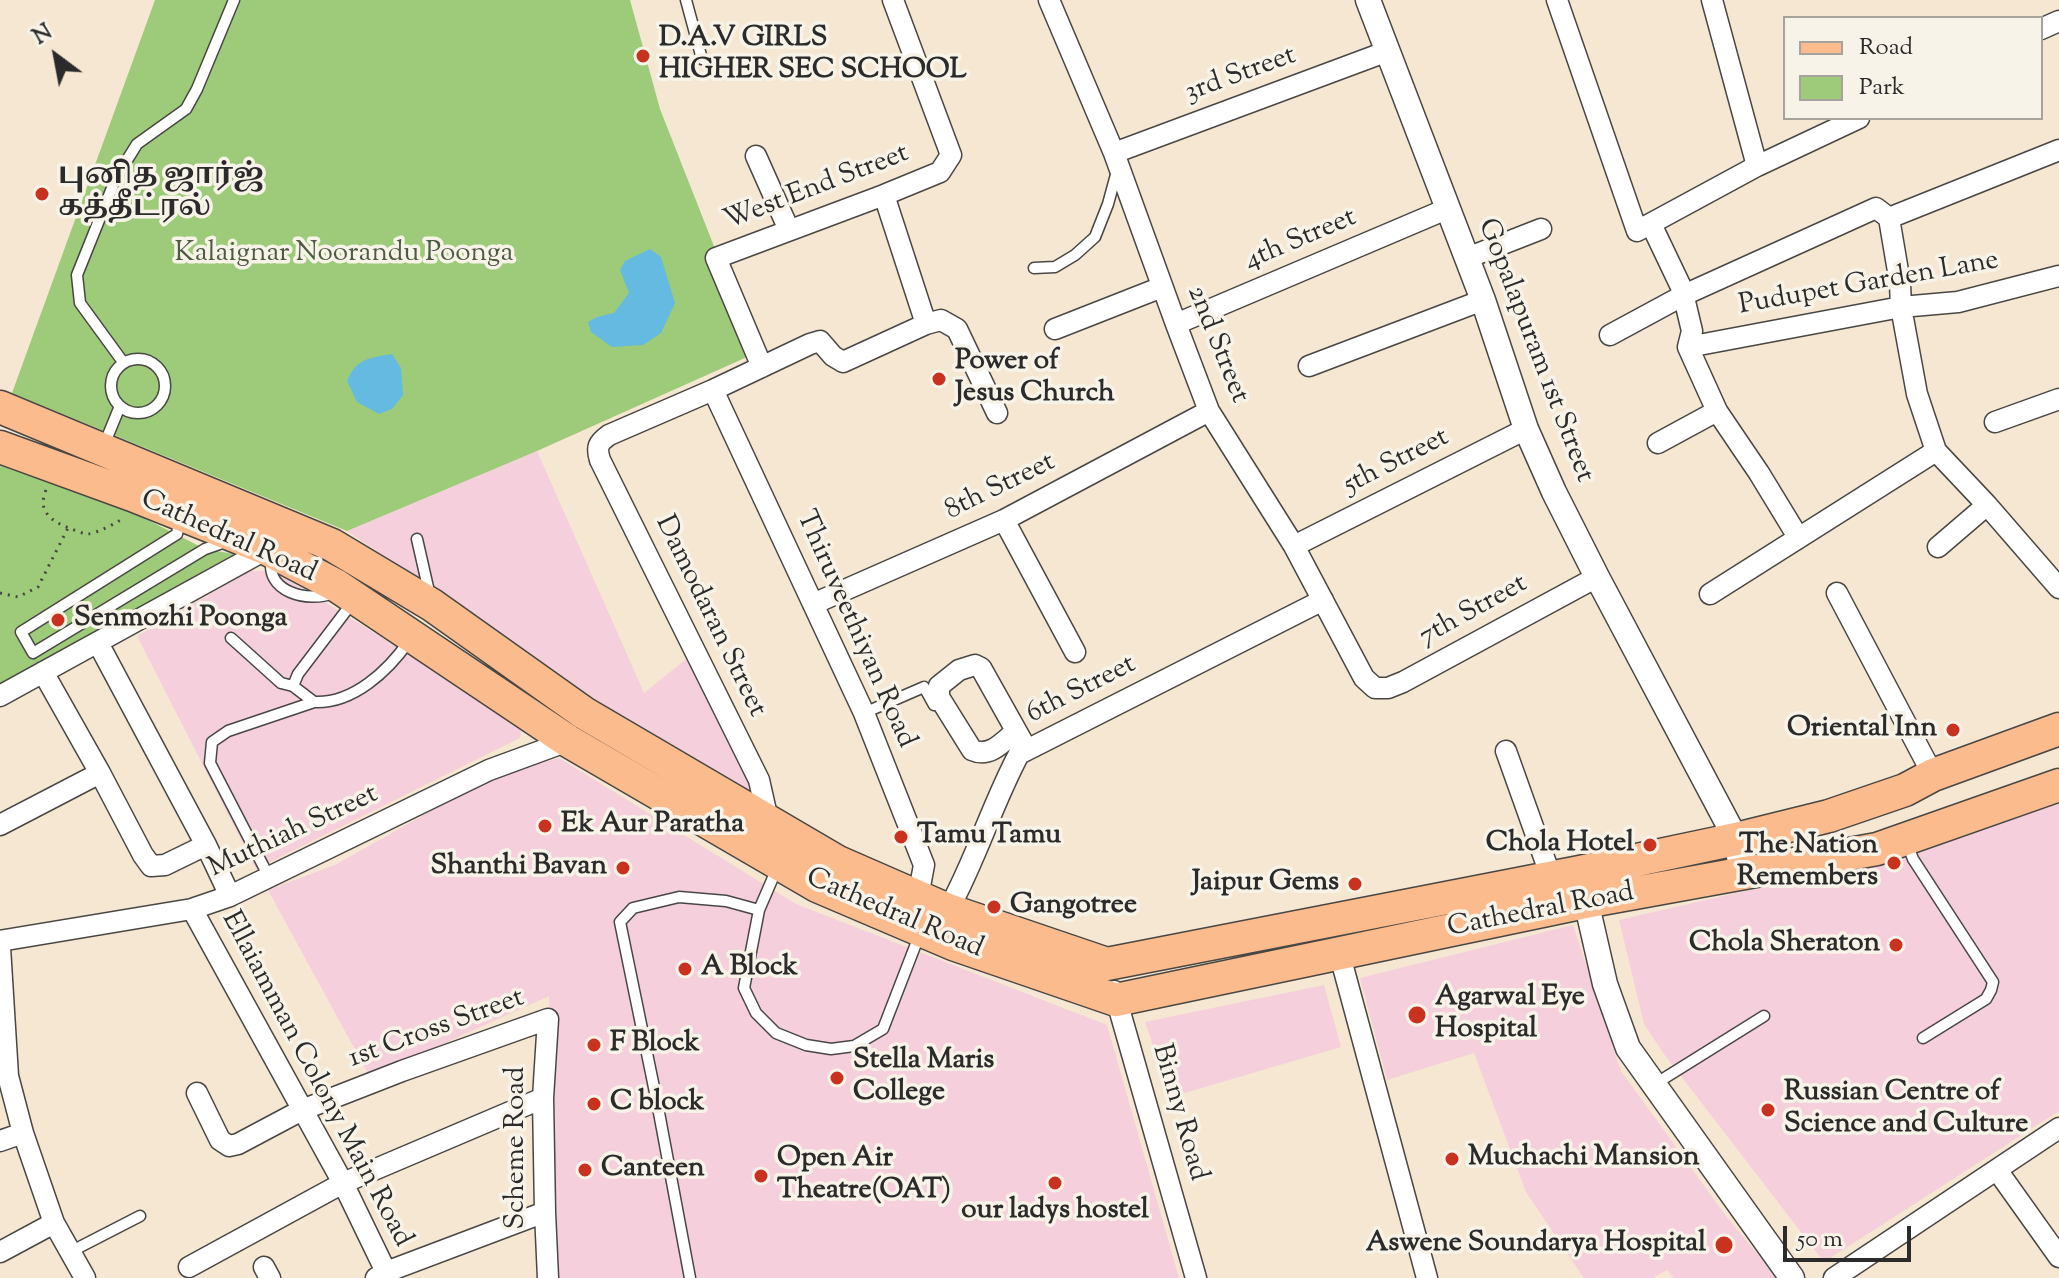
<!DOCTYPE html>
<html>
<head>
<meta charset="utf-8">
<style>
	body { margin:0 }
	#map { position:relative; width:2059px; height:1278px; overflow:hidden; background:#f5e7d2; font-family:"Sorts Mill Goudy",serif }
	canvas { display:block }
	.legend { position:absolute; left:1783px; top:16px; width:260px; height:104px; box-sizing:border-box; background:#f7f3e8; border:2px solid #a5a39c; margin:0; padding:10px 14px; list-style:none; font-size:24px; color:#2b2b2b }
	.legend li { display:flex; align-items:center; gap:16px; height:40px }
	.legend b { width:40px; border:2px solid #a5a39c }
	.north { position:absolute; left:16px; top:16px; width:80px; height:80px; -webkit-text-stroke:6px #f7f3e8; paint-order:stroke; rotate:328deg; font-size:22px; font-weight:700; line-height:32px; text-align:center; color:#2b2b2b }
	.north::after { content:''; display:block; margin:auto; width:28px; height:36px; background:#2b2b2b; clip-path:polygon(50% 0,100% 100%,50% 72%,0 100%) }
	.scale { position:absolute; left:1783px; top:1226px; width:128px; height:36px; box-sizing:border-box; border:4px solid #2b2b2b; border-top:0; padding-left:10px; font-size:24px; line-height:28px; white-space:nowrap; color:#2b2b2b; -webkit-text-stroke:6px #f7f3e8; paint-order:stroke }
</style>
</head>
<body>
<div id="map">
<canvas width="2059" height="1278"></canvas>
<ul class="legend">
<li><b style="height:10px;background:#fbbb8d"></b>Road</li>
<li><b style="height:22px;background:#9dcb79"></b>Park</li>
</ul>
<div class="north">N</div>
<div class="scale">50 m</div>
</div>
<script>
const g = document.querySelector('canvas').getContext('2d');
g.lineJoin = 'round';
function fill(path, color) {
  g.fillStyle = color;
  g.fill(path, 'evenodd');
}
function trace(path, color, width, dash) {
  g.strokeStyle = color;
  g.lineWidth = width;
  g.lineCap = dash ? 'butt' : 'round';
  g.setLineDash(dash || []);
  g.stroke(path);
}
function write(font, color, halo, rows, align = 'center') {
  g.font = font + ' "Sorts Mill Goudy","Noto Serif Tamil",serif';
  g.lineWidth = 7;
  g.setLineDash([]);
  g.textBaseline = 'middle';
  g.strokeStyle = halo;
  g.fillStyle = color;
  for (const [text, x, y, turn = 0] of rows) {
    g.save();
    g.translate(x, y);
    g.rotate((+turn || 0) * Math.PI / 180);
    g.textAlign = isNaN(turn) ? turn : align;
    if (halo) g.strokeText(text, 0, 0);
    g.fillText(text, 0, 0);
    g.restore();
  }
}
fill(new Path2D(`
	M 537,451 L 644,693 L 690,656 L 753,774 L 753,793 L 613,712 L 347,531 Z
	M 250,571 L 275,571 L 522,725 L 520,738 L 256,869 L 137,636 Z
	M 559,758 L 796,904 L 1107,1025 L 1179,1278 L 559,1278 L 549,996 L 370,1077 L 268,890 L 335,865 L 491,777 Z
	M 2059,798 L 2059,1111 L 1824,1262 L 1664,1054 L 1644,1024 L 1619,920 L 1880,860 Z
	M 1573,925 L 1621,1071 L 1728,1219 L 1775,1274 L 1775,1278 L 1674,1278 L 1667,1270 L 1653,1278 L 1584,1278 L 1526,1192 L 1474,1053 L 1387,1080 L 1360,978 Z
	M 1324,985 L 1341,1047 L 1171,1097 L 1145,1022 Z`), '#f5cfdb');
fill(new Path2D(`
	M 155,0 L 630,0 L 660,109 L 756,353 L 537,451 L 347,531 L 12,393 Z
	M 0,462 L 140,516 L 205,549 L 234,554 L 0,685 Z`), '#9dcb79');
fill(new Path2D(`
	M 650,249 L 661,257 L 675,303 L 661,333 L 643,345 L 612,347 L 591,332 L 588,322 L 597,317 L 614,313 L 629,293 L 620,270 L 625,261 Z
	M 392,354 L 401,368 L 403,395 L 392,409 L 379,414 L 357,402 L 347,381 C 357,358 369,358 392,354 Z`), '#64bae1');
const service = new Path2D(`
	M 686,0 L 702,59
	M 1034,268 L 1055,267 L 1075,255 L 1095,237 L 1108,204 L 1117,171
	M111 386a27 27 0 1 1 54 0a27 27 0 1 1-54 0Z
	M 123,362 L 80,303 L 77,275 L 116,178 L 137,144 L 186,109 L 197,89 L 234,0
	M 104,445 L 120,406
	M 180,518 L 177,534 L 21,632 L 33,653 L 205,549 L 225,542
	M 417,539 L 430,596
	M 272,558 C 264,592 308,603 333,593
	M 231,638 L 281,683 L 293,686 L 314,702
	M 293,686 L 298,674 L 352,603
	M 864,713 L 924,687 L 934,705
	M 1910,842 L 1910,851 L 1913,859 L 1993,982 L 1991,990 L 1986,999 L 1923,1038
	M 269,877 L 210,763 L 212,742 L 228,731 L 314,702 C 353,704 388,671 409,641
	M 759,910 L 744,988 L 756,1013 L 776,1033 L 806,1045 L 831,1049 L 854,1046 L 883,1029 L 919,936
	M 1655,1084 L 1764,1016
	M 70,1252 L 140,1216
	M 690,1278 L 657,1102 L 620,922 L 633,908 L 679,897 L 726,901 L 759,910 L 778,866`);
const minor = new Path2D(`
	M 1049,0 L 1114,153 L 1176,324 L 1209,411 L 1294,546 L 1364,678 L 1375,688 L 1388,688 L 1403,682 L 1597,577
	M 1557,0 L 1637,231 L 1757,166 L 1859,118
	M 1712,0 L 1757,166
	M 2041,29 L 2059,21
	M 1114,153 L 1388,51
	M 756,156 L 789,230
	M 884,195 L 926,324
	M 1889,218 L 1900,283 L 1901,307 L 1917,394 L 1936,451 L 1987,505 L 2059,588
	M 1889,218 L 2059,150
	M 1651,224 L 1682,289 L 1692,331 L 1688,347 L 1717,411 L 1759,473 L 1798,537
	M 1467,258 L 1541,229
	M 1176,324 L 1449,208
	M 1055,329 L 1162,287
	M 1610,335 L 1684,295 L 1876,208 L 1889,218
	M 1688,347 L 1901,307 L 1958,302 L 2059,276
	M 1309,366 L 1483,300
	M 762,367 L 716,258 L 884,195 L 940,172 L 951,155 L 893,0
	M 713,390 L 864,713 L 924,865 L 918,897
	M 1995,422 L 2059,399
	M 1658,443 L 1717,411
	M 1004,520 L 1075,652
	M 1294,546 L 1526,429
	M 1938,547 L 1987,505
	M 1837,593 L 1933,775
	M 1710,594 L 1936,451
	M 813,604 L 1004,520 L 1209,411
	M 98,643 L 206,845 L 230,896
	M 0,696 L 267,549
	M 1016,731 C 1003,742 990,758 972,750 L 939,697 L 939,686 L 959,670 L 975,665 L 981,668 L 1027,750
	M 1506,751 L 1551,877
	M 100,773 L 143,855 L 151,866 L 165,865 L 206,845
	M 768,820 L 759,780 L 600,460 C 596,447 598,443 609,435 L 713,390 L 810,344 L 820,341 L 833,356 L 843,362 L 926,324 L 941,320 L 957,329 L 997,413
	M 0,825 L 100,773 L 43,672
	M 192,909 L 343,1183 L 389,1278
	M 948,910 C 976,860 992,804 1019,754 L 1323,600
	M 0,941 L 192,909 L 230,896 L 489,770 L 568,741 L 570,737
	M 0,947 L 8,1076 L 23,1133 L 54,1223 L 85,1278
	M 1339,952 L 1427,1278
	M 1114,991 L 1196,1278
	M 197,1093 L 220,1140 L 229,1146 L 238,1144 L 302,1110 L 402,1071 L 548,1019 L 543,1098 L 545,1212 L 548,1278
	M 0,1141 L 23,1133
	M 1997,1170 L 2059,1257
	M 0,1252 L 54,1223
	M 189,1267 L 343,1183 L 543,1098
	M 264,1267 L 270,1278
	M 376,1278 L 386,1272 L 545,1212
	M 1834,1278 L 2059,1128`);
const tertiary = new Path2D(`
	M 1368,0 L 1483,300 L 1526,429 L 1554,492 L 1597,577 L 1736,839 L 1742,874
	M 1583,888 L 1605,984 L 1628,1048 L 1792,1278`);
const primary = new Path2D(`
	M 0,407 L 332,545 L 432,605 L 584,713 L 838,862 L 948,910 L 1107,964 L 1580,872 L 1736,839 L 1829,816 L 1905,790 L 1933,775 L 2059,729
	M 0,447 L 132,495 L 267,549 L 337,586 L 568,741 L 817,886 L 953,944 L 1116,1000 L 1585,902 L 1877,849 L 2059,785`);
trace(service, '#494744', 13);
trace(minor, '#494744', 23);
trace(tertiary, '#494744', 27);
trace(primary, '#494744', 35);
trace(new Path2D(`
	M 46,490 C 37,511 51,521 69,528 C 74,530 83,534 88,534 C 98,533 116,523 124,518
	M 0,593 L 18,597 L 38,587 L 68,528`), '#494744', 3, [2, 6]);
trace(service, '#fff', 10);
trace(minor, '#fff', 20);
trace(tertiary, '#fff', 24);
trace(primary, '#fbbb8d', 32);
for (const [x, y, r, color] of [
	[643,56,8,"#c8321e"],
	[42,194,8,"#c8321e"],
	[939,379,8,"#c8321e"],
	[58,620,8,"#c8321e"],
	[1953,730,8,"#c8321e"],
	[545,826,8,"#c8321e"],
	[901,837,8,"#c8321e"],
	[1650,845,8,"#c8321e"],
	[1894,863,8,"#c8321e"],
	[623,868,8,"#c8321e"],
	[1355,884,8,"#c8321e"],
	[994,907,8,"#c8321e"],
	[1896,945,8,"#c8321e"],
	[685,969,8,"#c8321e"],
	[1417,1015,10,"#c8321e"],
	[594,1045,8,"#c8321e"],
	[837,1078,8,"#c8321e"],
	[594,1104,8,"#c8321e"],
	[1768,1110,8,"#c8321e"],
	[1452,1159,8,"#c8321e"],
	[585,1170,8,"#c8321e"],
	[761,1176,8,"#c8321e"],
	[1055,1183,8,"#c8321e"],
	[1724,1245,10,"#c8321e"]
]) {
  const dot = new Path2D();
  dot.arc(x, y, r, 0, 2 * Math.PI);
  g.fillStyle = color;
  g.fill(dot);
  trace(dot, '#f7f3e8', 3);
}
write('bold 28px', '#2b2b2b', '#f7f3e8', [
	["D.A.V GIRLS",659,40],
	["HIGHER SEC SCHOOL",659,72],
	["புனித ஜார்ஜ்",58,178],
	["கத்தீட்ரல்",58,210],
	["Power of",955,363],
	["Jesus Church",955,395],
	["Senmozhi Poonga",74,620],
	["Oriental Inn",1937,730,"right"],
	["Ek Aur Paratha",561,826],
	["Tamu Tamu",917,837],
	["Chola Hotel",1634,845,"right"],
	["The Nation",1878,847,"right"],
	["Remembers",1878,879,"right"],
	["Shanthi Bavan",607,868,"right"],
	["Jaipur Gems",1339,884,"right"],
	["Gangotree",1010,907],
	["Chola Sheraton",1880,945,"right"],
	["A Block",701,969],
	["Agarwal Eye",1435,999],
	["Hospital",1435,1031],
	["F Block",610,1045],
	["Stella Maris",853,1062],
	["College",853,1094],
	["Russian Centre of",1784,1094],
	["Science and Culture",1784,1126],
	["C block",610,1104],
	["Muchachi Mansion",1468,1159],
	["Open Air",777,1160],
	["Theatre(OAT)",777,1192],
	["Canteen",601,1170],
	["our ladys hostel",1055,1212,"center"],
	["Aswene Soundarya Hospital",1706,1245,"right"]
], 'left');
write('28px', '#2b2b2b', '#f7f3e8', [
	["3rd Street",1241,76,-20],
	["West End Street",817,189,-21],
	["4th Street",1301,241,-23],
	["Pudupet Garden Lane",1869,285,-10],
	["2nd Street",1216,345,68],
	["Gopalapuram 1st Street",1534,351,69],
	["5th Street",1397,463,-27],
	["8th Street",1001,488,-26],
	["Cathedral Road",228,538,24],
	["7th Street",1474,612,-29],
	["Damodaran Street",709,617,64],
	["Thiruveethiyan Road",854,630,66],
	["6th Street",1082,691,-27],
	["Muthiah Street",294,833,-25],
	["Cathedral Road",1541,912,-11],
	["Cathedral Road",894,915,23],
	["1st Cross Street",437,1030,-20],
	["Ellaiamman Colony Main Road",315,1080,62],
	["Binny Road",1178,1113,74],
	["Scheme Road",518,1148,-90]
]);
write('28px', '#4d5b42', '#f7f3e8', [
	["Kalaignar Noorandu Poonga",344,255]
]);
</script>
</body>
</html>
